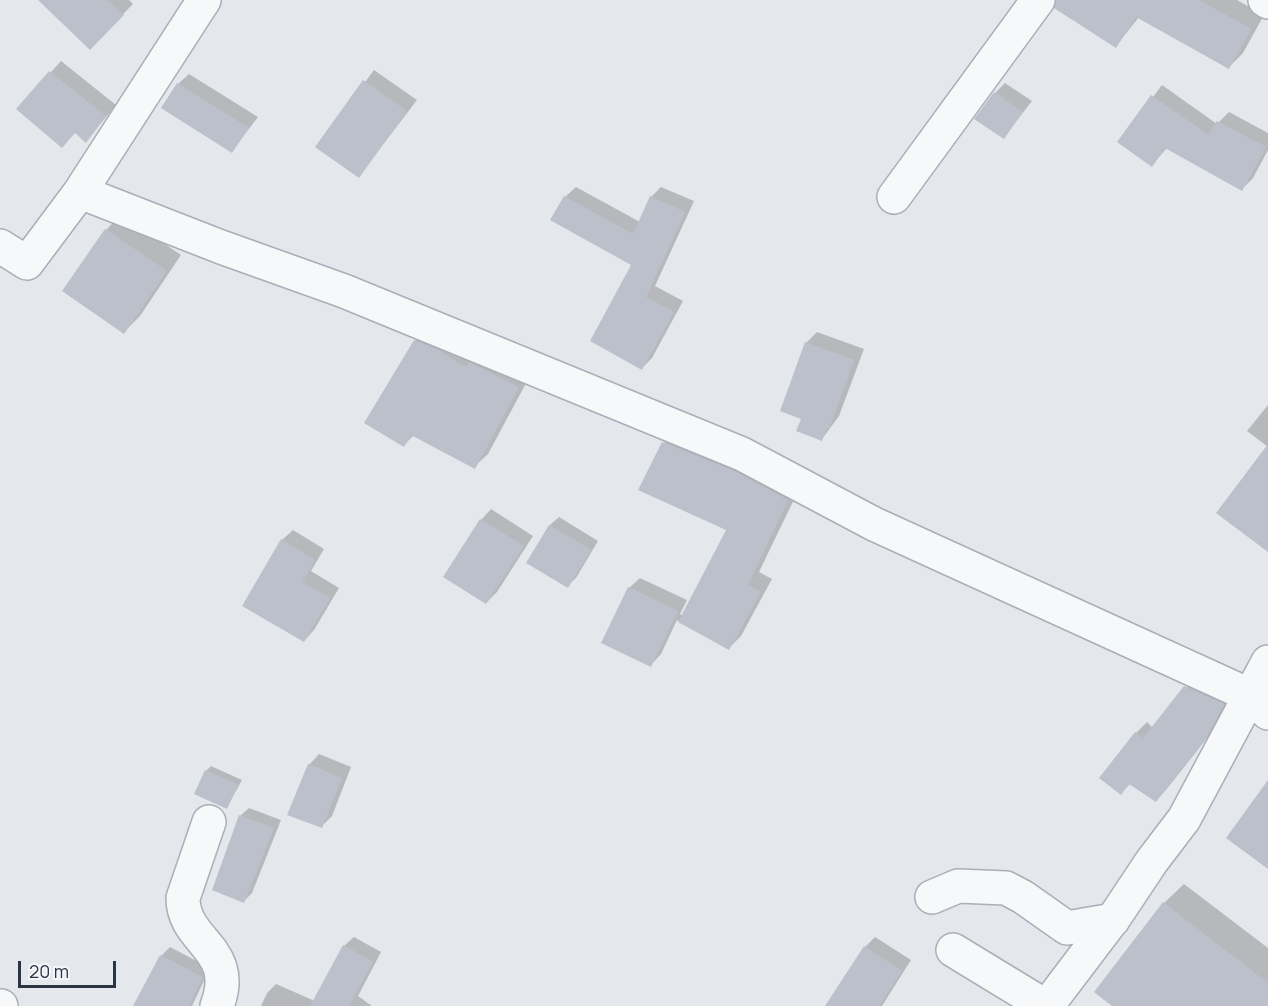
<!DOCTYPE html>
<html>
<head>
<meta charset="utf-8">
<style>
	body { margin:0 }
	#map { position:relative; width:1268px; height:1006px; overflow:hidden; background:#e4e7ec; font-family:Manrope,sans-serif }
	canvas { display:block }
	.scale { position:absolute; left:18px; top:961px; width:98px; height:27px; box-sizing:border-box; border:3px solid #2b3445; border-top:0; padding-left:8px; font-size:18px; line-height:21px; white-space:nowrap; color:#2b3445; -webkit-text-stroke:4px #f4f6f9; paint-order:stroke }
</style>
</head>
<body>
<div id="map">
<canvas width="1268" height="1006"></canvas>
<div class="scale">20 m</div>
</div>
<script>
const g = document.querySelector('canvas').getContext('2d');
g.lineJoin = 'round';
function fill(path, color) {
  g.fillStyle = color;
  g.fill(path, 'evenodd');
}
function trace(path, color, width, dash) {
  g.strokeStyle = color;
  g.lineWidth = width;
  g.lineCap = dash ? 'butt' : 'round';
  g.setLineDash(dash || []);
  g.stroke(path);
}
fill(new Path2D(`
	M 60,0 L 129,0 L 133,4 L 90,48 Z
	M 1062,0 L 1237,0 L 1264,15 L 1243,53 L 1229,67 L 1139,17 L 1116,46 Z
	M 61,61 L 116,105 L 86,141 L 75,132 L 18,109 Z
	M 374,70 L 417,100 L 359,176 L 317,147 Z
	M 189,74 L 258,117 L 232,151 L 178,84 Z
	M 1005,83 L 1032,101 L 1004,137 L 995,93 Z
	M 1162,85 L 1217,124 L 1229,112 L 1268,133 L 1268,150 L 1253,178 L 1242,189 L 1167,148 L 1152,165 L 1119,142 Z
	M 576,187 L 640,222 L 651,197 L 661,187 L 694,201 L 655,286 L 683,301 L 652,358 L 642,368 L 633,265 L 565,197 Z
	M 121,214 L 181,255 L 140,316 L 124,332 L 106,230 Z
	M 428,328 L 531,374 L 488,454 L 474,467 L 414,435 L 404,445 L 415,341 Z
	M 817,332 L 864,349 L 839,416 L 822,439 L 803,418 L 806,343 Z
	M 1268,405 L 1268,550 L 1268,447 L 1247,431 Z
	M 676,430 L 800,487 L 759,572 L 772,579 L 741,636 L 729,648 L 677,620 L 661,654 L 651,665 L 629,588 L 640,578 L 687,600 L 680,614 L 683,616 L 728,529 L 640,490 L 664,443 Z
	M 491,509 L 533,536 L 497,592 L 486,603 L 445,576 L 481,520 Z
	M 559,517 L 598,541 L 576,578 L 567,586 L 528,563 L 550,525 Z
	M 293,530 L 324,549 L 311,571 L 339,588 L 314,630 L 304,641 L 282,540 Z
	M 1196,677 L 1233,694 L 1215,728 L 1166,790 L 1156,800 L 1131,783 L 1121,793 L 1101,778 L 1136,733 L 1147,722 L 1153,728 Z
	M 319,754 L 351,767 L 332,816 L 321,827 L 309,765 Z
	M 211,766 L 242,780 L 227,807 L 206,771 Z
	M 249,808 L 281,820 L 252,893 L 244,901 L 240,816 Z
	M 1184,884 L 1268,948 L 1268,1006 L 1115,1006 L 1164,903 Z
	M 354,937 L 381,952 L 358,996 L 372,1006 L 261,1006 L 267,993 L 276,984 L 315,1001 L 344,946 Z
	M 875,937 L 911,960 L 882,1006 L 844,1006 L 865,947 Z
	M 170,947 L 210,968 L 192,1006 L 135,1006 L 161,956 Z`), '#0003');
fill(new Path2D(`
	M 38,0 L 107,0 L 124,15 L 90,50 Z
	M 1056,0 L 1199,0 L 1251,29 L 1229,69 L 1136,17 L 1116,48 L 1054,8 Z
	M 49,71 L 106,116 L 86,143 L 75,133 L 62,148 L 16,109 Z
	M 363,80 L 407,111 L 359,178 L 315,147 Z
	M 177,83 L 249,128 L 232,153 L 161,108 Z
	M 994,92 L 1023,112 L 1004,139 L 974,119 Z
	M 1151,95 L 1209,135 L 1217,121 L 1266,147 L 1242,191 L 1165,148 L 1152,167 L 1117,142 Z
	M 564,196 L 633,234 L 650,196 L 685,212 L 646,297 L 674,312 L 642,370 L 590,341 L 631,265 L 550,220 Z
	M 105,229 L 167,271 L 124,334 L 62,291 Z
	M 414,340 L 438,350 L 466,367 L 469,362 L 519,387 L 475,469 L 411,435 L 404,447 L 364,423 Z
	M 805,342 L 854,360 L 829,429 L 827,428 L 822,441 L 796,431 L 801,419 L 780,411 Z
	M 662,442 L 734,471 L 788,500 L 748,585 L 761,592 L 729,650 L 678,622 L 726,530 L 638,490 Z
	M 1268,444 L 1268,552 L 1216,513 Z
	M 480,519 L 524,546 L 486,604 L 443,577 Z
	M 549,525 L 591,550 L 568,588 L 526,563 Z
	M 281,539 L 315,560 L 302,582 L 330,598 L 304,642 L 242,606 Z
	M 628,587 L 678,611 L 651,667 L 601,643 Z
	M 1184,686 L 1224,704 L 1205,740 L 1156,802 L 1129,784 L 1121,795 L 1099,778 L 1135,732 L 1143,738 Z
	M 308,764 L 342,778 L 322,828 L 287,815 Z
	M 205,770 L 238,785 L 227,809 L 194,794 Z
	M 1268,780 L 1268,869 L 1226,838 Z
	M 239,815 L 274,828 L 244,903 L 212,890 Z
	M 1163,902 L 1268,983 L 1268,1006 L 1112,1006 L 1094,992 Z
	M 343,945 L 373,962 L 349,1006 L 310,1006 Z
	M 864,946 L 902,971 L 879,1006 L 825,1006 Z
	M 160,955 L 203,977 L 189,1006 L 133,1006 Z`), '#bbc0ca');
const minor = new Path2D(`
	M 1265,0 L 1268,2
	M 80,192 L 204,0
	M 894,197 L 1038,0
	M 0,246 L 27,263 L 80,192 L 221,247 L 344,291 L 742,454 L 874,524 L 1249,695 L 1268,713
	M 209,822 L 183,898 C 183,943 239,948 217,1006
	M 932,897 L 958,886 L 1006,888 L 1023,897 L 1067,928 L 1113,920
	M 953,950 L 1045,1006
	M 0,1006 L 1,1006
	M 1047,1006 L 1116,915 L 1152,861 L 1184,819 L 1268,662`);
trace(minor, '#a9aeb7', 36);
trace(minor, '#f7f8fa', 33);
</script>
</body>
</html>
